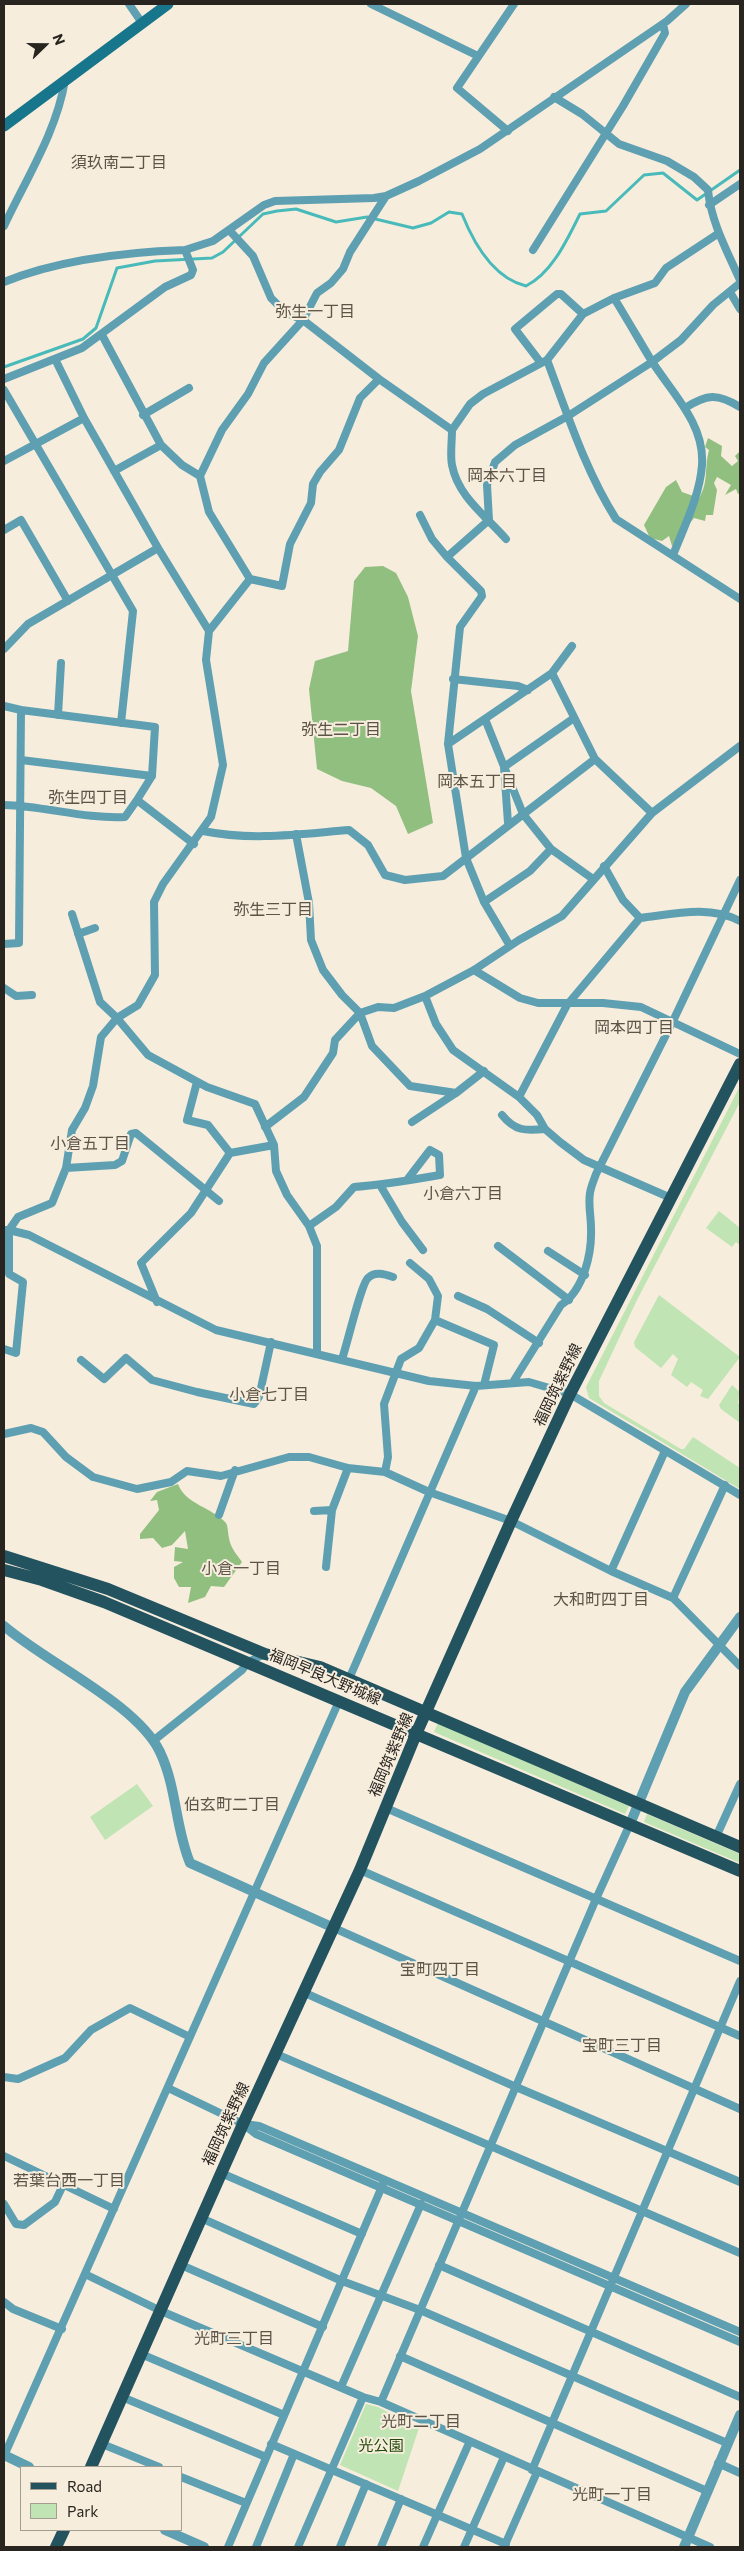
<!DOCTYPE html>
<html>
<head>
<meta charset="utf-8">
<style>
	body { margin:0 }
	#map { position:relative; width:744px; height:2551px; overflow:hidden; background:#f7eddd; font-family:Commissioner,sans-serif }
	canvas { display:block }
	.frame { position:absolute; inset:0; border:5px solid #28241f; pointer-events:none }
	.legend { position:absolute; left:20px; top:2466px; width:162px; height:65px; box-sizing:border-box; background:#f7eddd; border:1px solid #a49d91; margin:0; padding:6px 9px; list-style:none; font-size:15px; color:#28241f }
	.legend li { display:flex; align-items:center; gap:10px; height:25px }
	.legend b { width:25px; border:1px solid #a49d91 }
	.north { position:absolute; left:20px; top:20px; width:50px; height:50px; -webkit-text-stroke:4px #f7eddd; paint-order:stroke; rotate:68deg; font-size:14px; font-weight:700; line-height:20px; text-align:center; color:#28241f }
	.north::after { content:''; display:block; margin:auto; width:18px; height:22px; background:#28241f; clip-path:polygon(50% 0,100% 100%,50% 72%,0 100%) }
</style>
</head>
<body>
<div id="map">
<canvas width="744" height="2551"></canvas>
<div class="frame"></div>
<ul class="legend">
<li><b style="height:6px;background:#245360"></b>Road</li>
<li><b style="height:14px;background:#c0e4b3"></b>Park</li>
</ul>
<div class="north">N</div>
</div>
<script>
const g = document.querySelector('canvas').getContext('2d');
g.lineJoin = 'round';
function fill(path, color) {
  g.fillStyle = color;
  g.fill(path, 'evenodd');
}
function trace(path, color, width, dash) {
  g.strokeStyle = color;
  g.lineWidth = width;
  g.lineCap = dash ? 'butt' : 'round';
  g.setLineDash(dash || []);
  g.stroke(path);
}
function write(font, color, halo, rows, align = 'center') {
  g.font = font + ' Commissioner,"Noto Sans JP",sans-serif';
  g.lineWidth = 4;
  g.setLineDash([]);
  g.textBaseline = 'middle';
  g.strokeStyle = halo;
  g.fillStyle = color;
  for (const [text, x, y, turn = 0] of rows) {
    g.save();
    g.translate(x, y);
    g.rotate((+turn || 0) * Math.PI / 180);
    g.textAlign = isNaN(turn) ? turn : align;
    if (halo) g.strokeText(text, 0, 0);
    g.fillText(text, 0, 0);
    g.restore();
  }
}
fill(new Path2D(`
	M 740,1086 L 740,1102 L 637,1300 L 599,1381 L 599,1396 L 604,1403 L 681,1449 L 684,1449 L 693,1437 L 740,1468 L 740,1489 L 589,1398 L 586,1387 Z
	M 719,1211 L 740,1228 L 740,1245 L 736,1242 L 732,1247 L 706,1228 Z
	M 659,1295 L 740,1357 L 708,1399 L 700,1396 L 703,1390 L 691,1382 L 687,1387 L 671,1375 L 678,1359 L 673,1354 L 661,1368 L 635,1347 L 634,1342 Z
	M 732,1385 L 740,1392 L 738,1403 L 740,1405 L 740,1423 L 721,1409 L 719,1405 Z
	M 438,1723 L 629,1806 L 625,1814 L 434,1732 Z
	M 137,1784 L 153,1806 L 105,1840 L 90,1817 Z
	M 647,1814 L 740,1854 L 740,1863 L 644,1822 Z
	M 366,2404 L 378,2407 L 419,2428 L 398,2491 L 340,2465 Z`), '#c0e4b3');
fill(new Path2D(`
	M 708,438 L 722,446 L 721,456 L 732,466 L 738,461 L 735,456 L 740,451 L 740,493 L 738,494 L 736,489 L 725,495 L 731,485 L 717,477 L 714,483 L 717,490 L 713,515 L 706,515 L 705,521 L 694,518 L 672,546 L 669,536 L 662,541 L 650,538 L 644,525 L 666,487 L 676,480 L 682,492 L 699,498 C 709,482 704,468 709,450 L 705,447 Z
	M 383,566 L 396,573 L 408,597 L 418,636 L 411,691 L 433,823 L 408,834 L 396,806 L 371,788 L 342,781 L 317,769 L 309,689 L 315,661 L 348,651 L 354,581 L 365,567 Z
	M 178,1484 C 185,1504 213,1508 226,1523 C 228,1526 228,1534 229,1538 C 230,1547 237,1555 242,1562 L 224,1587 L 211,1586 L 205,1597 L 188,1603 L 191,1587 L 179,1587 L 174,1578 L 174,1567 L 183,1562 L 174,1561 L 175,1547 L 188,1549 L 185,1531 L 172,1545 L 162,1548 L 153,1538 L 140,1539 L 140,1534 L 159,1510 L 157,1500 L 150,1501 L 157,1492 Z`), '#90bf80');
trace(new Path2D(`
	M 4,367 L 83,339 L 96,328 L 117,268 L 155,261 L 212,258 L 223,252 L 263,214 L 277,211 L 296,209 L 336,222 L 367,217 L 413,228 L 431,223 L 449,212 L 462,214 C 474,244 493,278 526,286 C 552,273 567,240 580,214 L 606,211 L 644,175 L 663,173 L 697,200 L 740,170`), '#49baba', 3);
trace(new Path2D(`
	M 129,4 L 142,23
	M 371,4 L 478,56
	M 554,97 L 582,114 L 619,144 L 667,161 L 694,177 L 708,190 C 711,222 727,251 740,280
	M 508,131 L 457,88 L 514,4
	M 709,205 L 740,184
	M 4,226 C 26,179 57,131 65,80
	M 230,231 L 253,256 L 271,298 L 285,312 L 303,320 L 379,379 L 452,430 C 452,441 450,455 452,465 C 458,497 486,516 506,539
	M 533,250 L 623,106 L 665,33 L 663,24
	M 4,282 C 58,260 127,252 185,250
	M 730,292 L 740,309
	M 614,298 C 627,319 639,340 651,360 C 672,393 705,424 702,465 C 700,495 684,527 673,555
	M 102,335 L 161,445 L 182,465 L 200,476
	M 547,360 C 567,413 585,470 616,519 L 740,599
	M 541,363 L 515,329 L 557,294 L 561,294 L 583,314
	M 4,379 L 82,348 L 165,287 L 191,275 L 193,270 L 185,250 L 213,241 L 264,205 L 275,201 L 374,198 L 386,196 L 419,181 L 480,149 L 667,21 L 686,4
	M 379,379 L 360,398 L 339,450 L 320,472 L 313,484 L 311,503 L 290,544 L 282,586 L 250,579 L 209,512 L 200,476 L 222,430 L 248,394 L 264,363 L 303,320 L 317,293 L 331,283 L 343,269 L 350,252 L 386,196
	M 4,390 L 133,611 L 121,723
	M 685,408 C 707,394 717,393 740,407
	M 143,415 L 189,388
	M 452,430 L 470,404 L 483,394 L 547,360 L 583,314 L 614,298 L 655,283 L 666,268 L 719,233
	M 4,461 L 84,418
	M 114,471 L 161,445
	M 420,515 L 432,539 L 447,557
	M 4,530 L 21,520 L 68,601
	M 158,548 L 209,631
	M 4,649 L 28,624 L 158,548 L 84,418 L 55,359
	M 552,673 L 572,646
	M 453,679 L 518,686 L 528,690
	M 4,706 L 21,710 L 19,943 L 4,944
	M 21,710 L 155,727 L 152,776
	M 58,715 L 61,663
	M 485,719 L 523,814 L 551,849 L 593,879
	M 448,744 L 552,673 L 595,759 L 652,813
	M 21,760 L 152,776 L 137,800
	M 4,805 C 45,806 84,819 125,817 L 137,800 L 194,844
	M 508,823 L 504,767 L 574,718
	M 203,831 C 252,841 300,834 349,830 L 368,845 L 385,875 L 405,880 L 443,876 L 595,759
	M 296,834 L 309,903 L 311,940 L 323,970 L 342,995 L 360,1013 L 378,1007 L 394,1008 L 425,996 L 474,970 L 519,940 L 562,916 L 652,813 L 740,746
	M 604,866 L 623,900 L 640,918 C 674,914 709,905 740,921
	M 484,902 L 530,871 L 551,849
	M 72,914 L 100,1002 L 117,1018 L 148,1055 L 207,1087 L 255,1104 L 274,1145 L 276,1171 L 287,1195 L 309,1226 L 317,1246 L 317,1354
	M 78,934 L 95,928
	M 510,946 L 484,902 L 466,858 L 448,744 L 460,627 L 482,596 L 481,591 L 447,557 L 489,520 L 487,485 L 495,462 L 515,445 L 568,416 L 652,362 L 681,340 L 713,305 L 740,283
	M 474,970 L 520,998 L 538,1003 L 603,1003 L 641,1007 L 740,1054
	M 4,988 L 16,996 L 32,995
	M 425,996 L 436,1024 L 453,1050 L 519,1097 L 537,1115 L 545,1129 L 560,1142 L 584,1160 L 671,1198
	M 197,1082 L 187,1120 L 208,1125 L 230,1153
	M 519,1097 L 567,1005 L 640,918
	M 502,1115 C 515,1131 525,1131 545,1129
	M 412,1122 L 456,1093
	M 265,1127 L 304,1097 L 333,1053 L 335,1040 L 360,1013 L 372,1046 L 410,1086 L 456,1093 L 484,1071
	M 66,1168 L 115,1165 L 122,1161 L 131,1134 L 136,1133 L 219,1201
	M 380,1185 L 402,1222 L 423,1250
	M 309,1226 L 336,1207 L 354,1187 C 383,1185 411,1180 440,1175 L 439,1155 L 430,1150 L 407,1180
	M 4,1230 L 9,1230 L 18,1217 L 52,1203 L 66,1168 L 72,1130 L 85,1108 L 93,1086 L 101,1037 L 117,1018 L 138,1005 L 155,975 L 154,902 L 163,884 L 211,817 L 223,765 L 206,660 L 209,631 L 250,579
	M 498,1246 L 569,1300
	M 548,1251 L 585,1275
	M 458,1296 L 487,1309 L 539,1343
	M 157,1302 L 141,1263 L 191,1213 L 230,1153 L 274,1145
	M 435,1320 L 494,1345 L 484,1385
	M 4,1349 L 16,1353 L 23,1282 L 9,1274 L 9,1230 L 29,1235 L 216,1330 L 429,1381 L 476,1386 L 529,1382 L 570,1394 L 740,1495
	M 342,1359 C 347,1345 361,1284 368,1278 C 375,1271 384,1274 393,1277
	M 81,1360 L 104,1379 L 126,1358 L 152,1380 L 197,1392 L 254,1404 L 259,1397 L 271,1342
	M 513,1382 L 561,1305 C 584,1290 592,1253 591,1228 C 591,1216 588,1204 590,1193 C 591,1186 594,1180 596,1174 L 673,1021 L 740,880
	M 4,1434 L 31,1428 L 43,1432 L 66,1457 L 93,1477 L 137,1489 L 171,1482 L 187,1471 L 221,1476 L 289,1457 L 309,1457 L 348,1468 L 385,1472 L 429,1492 L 511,1521 L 611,1571 L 673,1598 L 740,1666
	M 385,1472 L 388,1457 L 384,1404 L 401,1359 L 419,1348 L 435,1320 L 438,1296 L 429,1279 L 410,1263
	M 314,1511 L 332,1510
	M 219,1515 L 235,1470
	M 326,1567 L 332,1510 L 348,1468
	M 611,1571 L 665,1451
	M 673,1598 L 725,1485
	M 349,1679 L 476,1386
	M 153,1741 L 242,1670 L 248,1662 L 265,1654
	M 386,1808 L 740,1961
	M 716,1837 L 740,1784
	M 360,1870 L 740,2036
	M 334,1928 L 740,2109
	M 305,1993 L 516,2087 L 740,2182
	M 276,2054 L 740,2253
	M 4,2077 L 18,2079 L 65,2058 L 91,2030 L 130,2008 L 190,2037
	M 168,2088 L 243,2124 L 256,2134 L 740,2342
	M 245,2124 L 259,2126 L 740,2332
	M 4,2156 L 114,2209
	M 221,2173 L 362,2234
	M 4,2204 L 16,2224 L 24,2225 L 55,2202 L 64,2183
	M 201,2218 L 342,2281 L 420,2310 L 727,2443
	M 181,2265 L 323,2327
	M 439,2265 L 740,2397
	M 85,2274 L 161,2311 L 363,2397 L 381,2402 L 710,2547
	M 4,2302 L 13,2309 L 62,2329
	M 141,2354 L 284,2415
	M 400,2356 L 707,2491
	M 341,2387 L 421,2204
	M 122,2397 L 266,2457
	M 381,2402 L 596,1899 L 630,1824
	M 102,2444 L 159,2467
	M 271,2444 L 506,2544
	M 4,2456 L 339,1701
	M 718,2463 L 740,2473
	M 532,2470 L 740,1981
	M 181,2477 L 246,2503
	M 228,2547 L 383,2184
	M 256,2547 L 294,2454
	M 298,2547 L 363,2397
	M 340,2547 L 366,2484
	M 381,2547 L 401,2499
	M 423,2547 L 469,2443
	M 464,2547 L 504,2457
	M 504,2547 L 537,2472`), '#5ea0b2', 8);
trace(new Path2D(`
	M 4,1626 C 47,1663 137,1704 160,1752 C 177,1788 175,1827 190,1863 L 334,1928
	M 630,1824 L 685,1692 L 740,1617
	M 4,2455 L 29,2467
	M 165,2530 L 204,2547
	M 684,2547 L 740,2415`), '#5ea0b2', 10);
trace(new Path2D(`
	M 4,126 L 168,4`), '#17768b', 11);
trace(new Path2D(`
	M 4,1556 L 108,1589 L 265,1654 L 320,1667 L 740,1847
	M 4,1570 L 42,1580 L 104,1602 L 740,1871
	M 91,2467 L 243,2124 L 360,1870 L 416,1734 L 511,1521 L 570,1394 L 740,1064
	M 56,2547 L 64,2530`), '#245360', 12);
write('15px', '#28241f', '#f7eddd', [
	["福岡筑紫野線",558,1385,-64],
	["福岡早良大野城線",325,1677,23],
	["福岡筑紫野線",391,1755,-67],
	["福岡筑紫野線",226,2124,-65]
]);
write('15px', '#1e4907', '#f7eddd', [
	["光公園",381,2446]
]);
write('16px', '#5c5447', '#f7eddd', [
	["須玖南二丁目",119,163],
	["弥生一丁目",315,312],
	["岡本六丁目",507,476],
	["弥生二丁目",341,730],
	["岡本五丁目",477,782],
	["弥生四丁目",88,798],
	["弥生三丁目",273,910],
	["岡本四丁目",634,1028],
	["小倉五丁目",90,1144],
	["小倉六丁目",463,1194],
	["小倉七丁目",269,1395],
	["小倉一丁目",241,1569],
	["大和町四丁目",601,1600],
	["伯玄町二丁目",232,1805],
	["宝町四丁目",440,1970],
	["宝町三丁目",622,2046],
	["若葉台西一丁目",69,2181],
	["光町三丁目",234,2339],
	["光町二丁目",421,2422],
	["光町一丁目",612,2495]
]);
</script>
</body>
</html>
